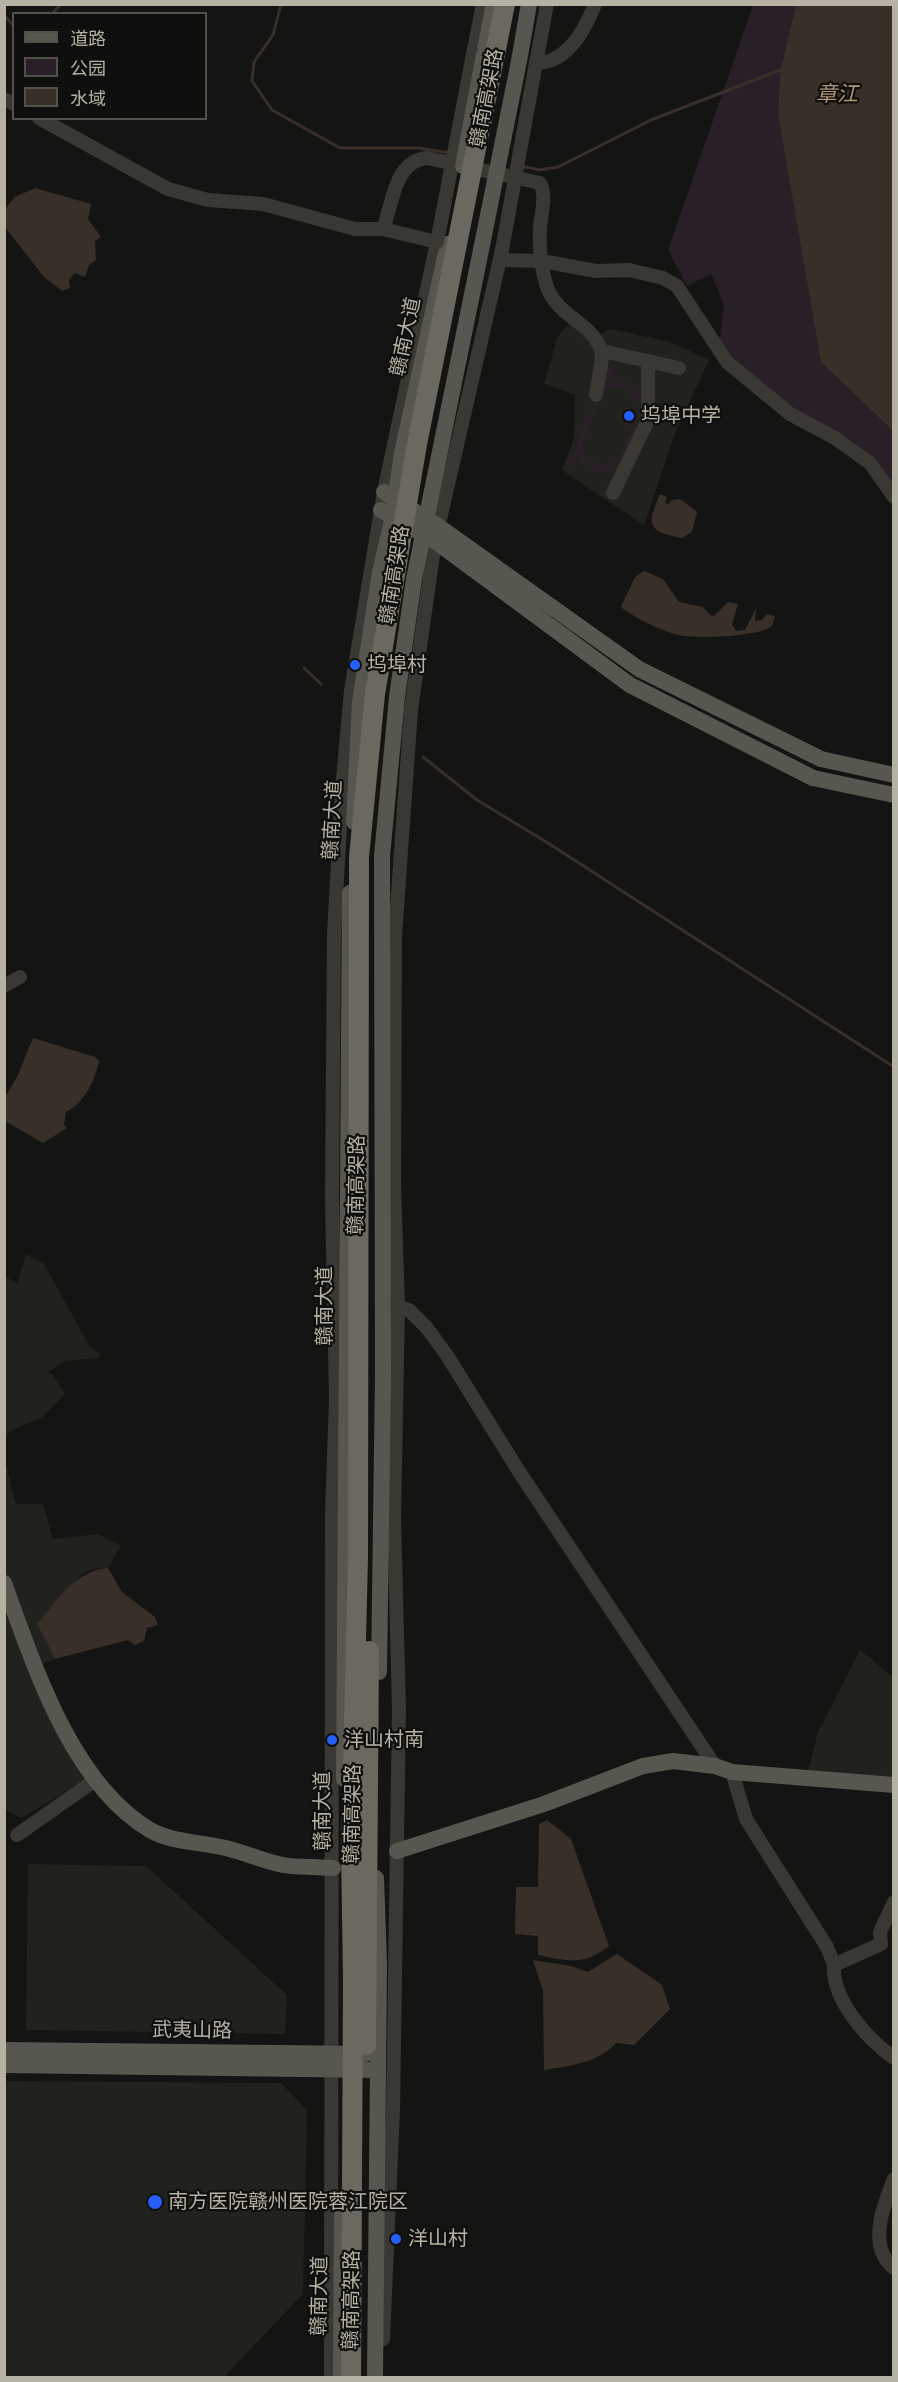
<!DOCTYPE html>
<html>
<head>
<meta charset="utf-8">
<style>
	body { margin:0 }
	#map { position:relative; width:898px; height:2382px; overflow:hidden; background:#141412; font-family:"Noto Sans","Noto Sans SC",sans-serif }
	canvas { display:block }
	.frame { position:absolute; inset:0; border:6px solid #b5b1a3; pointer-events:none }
	.legend { position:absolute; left:12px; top:12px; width:195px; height:108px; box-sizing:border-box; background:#0f0f0d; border:2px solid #515049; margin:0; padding:8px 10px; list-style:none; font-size:18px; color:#b5b1a3 }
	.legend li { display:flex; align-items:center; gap:12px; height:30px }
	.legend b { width:30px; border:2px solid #515049 }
</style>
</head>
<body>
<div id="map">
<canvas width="898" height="2382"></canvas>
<div class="frame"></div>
<ul class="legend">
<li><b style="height:8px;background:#58574f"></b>道路</li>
<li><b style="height:16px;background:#292027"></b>公园</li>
<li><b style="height:16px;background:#383028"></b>水域</li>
</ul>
</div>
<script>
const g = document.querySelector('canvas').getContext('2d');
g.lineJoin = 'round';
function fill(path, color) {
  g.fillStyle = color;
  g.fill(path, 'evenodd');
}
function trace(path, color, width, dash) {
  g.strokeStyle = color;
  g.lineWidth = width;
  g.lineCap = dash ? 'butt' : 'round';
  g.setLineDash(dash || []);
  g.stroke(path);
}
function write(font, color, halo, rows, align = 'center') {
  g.font = font + ' "Noto Sans","Noto Sans SC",sans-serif';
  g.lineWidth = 4.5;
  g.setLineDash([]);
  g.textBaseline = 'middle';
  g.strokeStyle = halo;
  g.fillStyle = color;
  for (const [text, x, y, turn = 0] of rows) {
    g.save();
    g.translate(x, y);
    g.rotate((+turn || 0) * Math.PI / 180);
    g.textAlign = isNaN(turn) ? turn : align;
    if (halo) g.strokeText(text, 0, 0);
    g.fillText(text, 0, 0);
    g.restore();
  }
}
fill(new Path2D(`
	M 570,323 L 591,338 L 611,329 L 670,342 L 709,360 L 674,436 L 644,525 L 562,470 L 574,438 L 575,395 L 544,383 L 558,336 Z
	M 26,1254 L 44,1264 L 90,1347 L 100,1353 L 99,1358 L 65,1361 L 47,1373 L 53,1375 L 65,1394 L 42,1417 L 9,1432 L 5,1438 L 5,1276 L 17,1284 Z
	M 4,1457 L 16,1504 L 43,1504 L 53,1539 L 98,1534 L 121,1546 L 108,1568 L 92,1569 L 82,1574 L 37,1624 L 55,1659 L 40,1665 L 94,1775 L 21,1818 L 4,1809 Z
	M 860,1650 L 893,1677 L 893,1777 L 807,1776 L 818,1732 Z
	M 28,1864 L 146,1866 L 287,1995 L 285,2034 L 26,2030 Z
	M 5,2081 L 281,2083 L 307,2110 L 303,2294 L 224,2377 L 5,2377 Z`), '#21211e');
fill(new Path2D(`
	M 753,5 L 796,5 L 781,68 L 821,362 L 893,431 L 893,487 L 875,458 L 847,437 L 796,412 L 741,369 L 720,339 L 724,305 L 711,274 L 687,286 L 668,250 Z
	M 609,367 L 614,369 L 609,382 C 632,379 641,388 647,409 C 637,428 623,476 598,472 C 588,470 581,463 577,455 L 572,467 L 568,466 ZM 615,387 L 626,389 L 634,395 L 639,405 L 638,416 L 619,457 L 606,465 L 596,465 L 584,456 L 581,445 L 602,395 Z`), '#292027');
fill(new Path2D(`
	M 796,5 L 893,5 L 893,431 L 821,362 L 778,113 L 781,68 Z
	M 35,188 L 91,204 L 88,219 L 101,237 L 95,241 L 96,260 L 89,265 L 85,277 L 75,273 L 69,280 L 70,288 L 62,291 L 44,277 L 5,227 L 5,209 L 15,197 Z
	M 660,494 L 667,497 L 665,502 L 668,505 L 672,500 L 680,499 L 697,512 L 692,532 L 682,538 C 646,531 647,525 660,494 Z
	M 644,571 L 663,579 L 679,602 L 703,607 L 710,615 L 714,616 L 728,602 L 738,604 L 732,624 L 736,631 L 745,630 L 756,608 L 755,621 L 762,620 L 767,614 L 775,616 L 772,626 C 757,637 704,638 685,636 C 669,635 632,617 621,607 L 635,577 Z
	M 33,1038 L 95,1057 L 99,1061 C 95,1081 84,1103 66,1112 L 64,1125 L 67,1128 L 43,1143 L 5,1121 L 5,1097 L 17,1077 Z
	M 108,1568 L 122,1592 L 155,1617 L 158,1625 L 147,1628 L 144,1641 L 135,1645 L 128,1640 L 55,1659 L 37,1624 C 58,1600 74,1571 108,1568 Z
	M 547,1820 L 571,1839 L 609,1946 C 584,1966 567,1961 538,1955 L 538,1936 L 515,1934 L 516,1887 L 538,1887 L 539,1824 Z
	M 617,1954 L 662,1985 L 670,2009 L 634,2045 L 616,2043 C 598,2063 570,2066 544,2070 L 543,1991 L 533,1960 L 571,1966 L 588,1972 Z`), '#383028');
trace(new Path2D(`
	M 281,4 L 273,35 L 254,62 L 252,81 L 272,110 L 340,148 L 419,148 L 449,153
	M 52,14 L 61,4
	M 4,15 L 14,26
	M 521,166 L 540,170 L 558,167 L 651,120 L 783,69
	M 304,668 L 321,684
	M 423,757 L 477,800 L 548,843 L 894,1067`), '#383028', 3);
trace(new Path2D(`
	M 547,4 L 536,63 C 567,63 585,30 595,4
	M 473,54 L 483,4
	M 4,99 L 14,104
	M 39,118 L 168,189 L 208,200 L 263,204 L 355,229 L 383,229 L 437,242 L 384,492 L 351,691 L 342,790 L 334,933 L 332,1197 L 336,1399 L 332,1513 L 331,2378
	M 383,229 C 393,203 394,161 427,158 L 540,183 C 547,196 541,213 540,228 C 539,247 541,269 547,287 C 557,316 593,324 601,350 C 604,361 597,383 596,395
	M 500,260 L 542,261 L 596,271 L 629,270 L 663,278 L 677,286 L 727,362 L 790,414 L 835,438 L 870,463 L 894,497
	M 602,351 L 679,368
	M 613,493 L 648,420 L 648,361
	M 4,986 L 20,977
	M 398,1306 L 409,1310 L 427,1328 L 448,1357 L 518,1470 L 715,1766
	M 732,1772 L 746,1819 L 827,1947 L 834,1965 L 881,1944 L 880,1932 L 894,1902
	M 17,1835 L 94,1781
	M 834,1965 C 832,2000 866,2038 894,2058
	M 894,2179 C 883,2206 867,2247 894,2268
	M 383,2339 L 393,2110 L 399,1709 L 394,1518 L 398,1306 L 394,1184 L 395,936 L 411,710 L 435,541 L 502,250`), '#393833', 14);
trace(new Path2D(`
	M 484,55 L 494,4
	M 519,61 L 529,4
	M 384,492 L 438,526 L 639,669 L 821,759 L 894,775
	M 381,510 L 435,541 L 630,685 L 813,778 L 894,795
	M 354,822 L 360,702 L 380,572 L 393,517 L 402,453 L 448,244
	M 4,1583 C 34,1665 71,1783 150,1830 C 171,1842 198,1842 221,1847 C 242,1851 262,1861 283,1865 C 299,1868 316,1866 333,1868
	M 379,1672 L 383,1375 L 382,856 L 397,697 L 414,579 L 481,250
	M 344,1779 L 350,893
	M 397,1851 L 544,1804 L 643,1766 L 673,1761 L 715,1766 L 732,1772 L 894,1785
	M 4,2050 L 365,2054
	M 4,2065 L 378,2070
	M 341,2378 L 342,2210
	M 375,2378 L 379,1964 L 376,1878`), '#58574f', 16);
trace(new Path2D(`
	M 437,242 L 473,54
	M 502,250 L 536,63`), '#393833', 14);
trace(new Path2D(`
	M 463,166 L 484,55
	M 481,250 L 519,61`), '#58574f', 16);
trace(new Path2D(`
	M 366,2045 L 369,1651
	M 351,2378 L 353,1982 L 351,1847 L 358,1557 L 359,857 L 375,694 L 417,444 L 505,4`), '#6a685f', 20);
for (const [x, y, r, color] of [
	[629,416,6,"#265ef8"],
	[355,665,6,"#265ef8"],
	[332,1740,6,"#265ef8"],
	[155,2202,8,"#265ef8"],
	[396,2239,6,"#265ef8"]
]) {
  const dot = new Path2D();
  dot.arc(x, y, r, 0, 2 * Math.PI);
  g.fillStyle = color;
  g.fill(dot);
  trace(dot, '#0f0f0d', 2);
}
write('20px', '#b5b1a3', '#0f0f0d', [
	["赣南高架路",487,98,-79],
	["赣南大道",406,337,-78],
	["赣南高架路",395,575,-81],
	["赣南大道",333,820,-87],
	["赣南高架路",357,1185,-89],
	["赣南大道",325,1306,-90],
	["赣南大道",323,1811,-90],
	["赣南高架路",353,1814,-89],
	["武夷山路",192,2031,1],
	["赣南大道",320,2296,-89],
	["赣南高架路",352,2300,-89]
]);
write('20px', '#b5b1a3', '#0f0f0d', [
	["坞埠中学",641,416],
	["坞埠村",367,665],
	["洋山村南",344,1740],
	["南方医院赣州医院蓉江院区",168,2202],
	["洋山村",408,2239]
], 'left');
write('italic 21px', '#b29778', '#0f0f0d', [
	["章江",837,95]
]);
</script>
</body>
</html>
